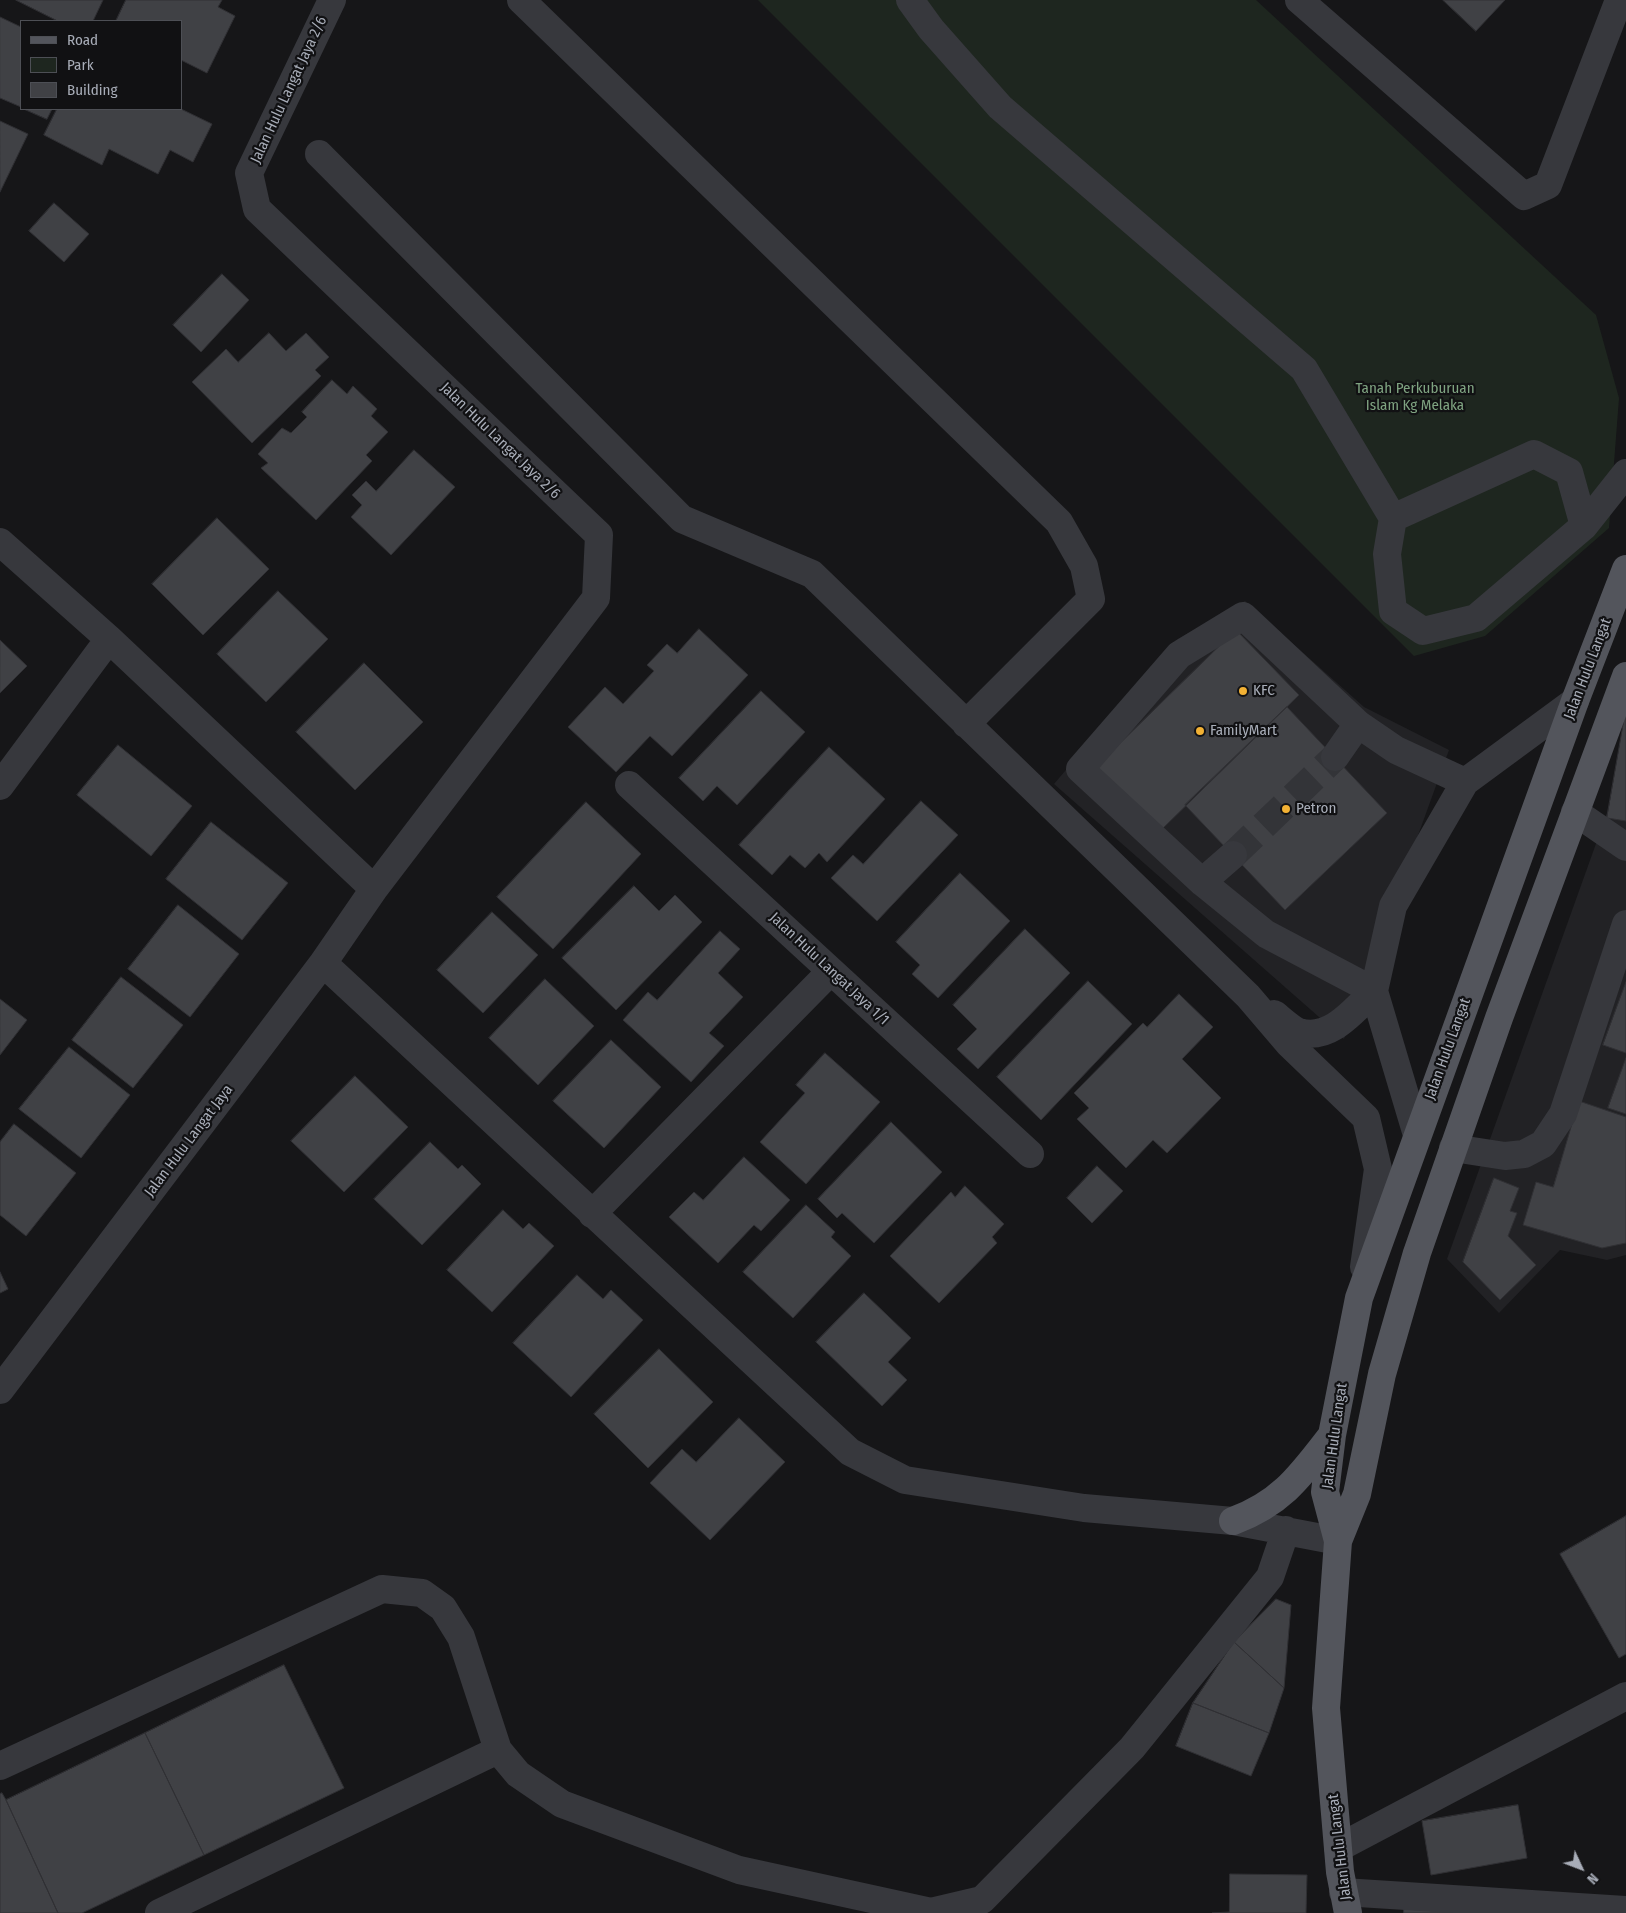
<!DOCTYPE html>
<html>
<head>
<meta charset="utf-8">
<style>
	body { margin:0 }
	#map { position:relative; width:1626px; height:1913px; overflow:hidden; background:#161618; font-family:"Fira Sans Condensed",sans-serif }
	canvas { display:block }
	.legend { position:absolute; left:20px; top:20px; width:162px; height:90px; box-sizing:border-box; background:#111113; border:1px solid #4d4f55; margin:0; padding:6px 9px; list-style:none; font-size:15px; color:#a8adb8 }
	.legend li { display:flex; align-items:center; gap:10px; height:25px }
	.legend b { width:25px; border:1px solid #4d4f55 }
	.north { position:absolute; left:1556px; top:1843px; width:50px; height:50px; -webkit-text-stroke:4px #111113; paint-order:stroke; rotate:133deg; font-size:14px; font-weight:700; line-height:20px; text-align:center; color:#a8adb8 }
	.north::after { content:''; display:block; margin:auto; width:18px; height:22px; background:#a8adb8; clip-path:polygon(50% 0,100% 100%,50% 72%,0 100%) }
</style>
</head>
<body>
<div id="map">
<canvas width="1626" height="1913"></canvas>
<ul class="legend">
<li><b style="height:6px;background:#53555c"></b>Road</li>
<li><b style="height:14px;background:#1e261f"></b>Park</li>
<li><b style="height:14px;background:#404145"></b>Building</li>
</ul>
<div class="north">N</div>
</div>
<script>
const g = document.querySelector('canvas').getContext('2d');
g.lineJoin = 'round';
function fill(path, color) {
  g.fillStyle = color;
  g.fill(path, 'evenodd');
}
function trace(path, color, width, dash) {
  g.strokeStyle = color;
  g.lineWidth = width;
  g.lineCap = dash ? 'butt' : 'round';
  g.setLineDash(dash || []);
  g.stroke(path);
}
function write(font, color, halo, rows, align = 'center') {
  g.font = font + ' "Fira Sans Condensed",sans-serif';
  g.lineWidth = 4.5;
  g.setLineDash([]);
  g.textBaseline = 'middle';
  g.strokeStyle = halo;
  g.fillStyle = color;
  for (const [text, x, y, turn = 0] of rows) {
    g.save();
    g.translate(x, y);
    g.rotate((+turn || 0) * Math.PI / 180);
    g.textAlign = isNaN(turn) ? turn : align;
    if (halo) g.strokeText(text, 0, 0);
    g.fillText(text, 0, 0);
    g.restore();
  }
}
fill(new Path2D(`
	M 1245,601 L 1364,707 L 1449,750 L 1344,1039 L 1054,784 L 1176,640 Z
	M 1626,760 L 1626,1255 L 1607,1260 L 1560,1250 L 1499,1313 L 1447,1259 Z`), '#222225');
fill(new Path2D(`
	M 758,0 L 1256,0 L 1596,315 L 1619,398 L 1609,528 L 1485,636 L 1414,656 Z`), '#1e261f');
const building = new Path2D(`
	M 16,0 L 103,0 L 93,21 L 58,21 Z
	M 126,0 L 222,0 L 218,7 L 235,16 L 207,73 L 181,60 L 181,21 L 116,21 Z
	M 1443,0 L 1505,0 L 1476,31 Z
	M 0,17 L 21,27 L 21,107 L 0,98 Z
	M 24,109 L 52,109 L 47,119 Z
	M 57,109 L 181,109 L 212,124 L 193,162 L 170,150 L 158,174 L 109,149 L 102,165 L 44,135 Z
	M 0,121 L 28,134 L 0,192 Z
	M 54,203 L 89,234 L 64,262 L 29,231 Z
	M 222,274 L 249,300 L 201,352 L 173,325 Z
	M 269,333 L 286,351 L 306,333 L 329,357 L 315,370 L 321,376 L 252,443 L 192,382 L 226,349 L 238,362 Z
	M 332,380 L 347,394 L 353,386 L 377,409 L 371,416 L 388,432 L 366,455 L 372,461 L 316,520 L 261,468 L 268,463 L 258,454 L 282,428 L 291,433 L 307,417 L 302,412 Z
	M 414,450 L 455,487 L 391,555 L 351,517 L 362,505 L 352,495 L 366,481 L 376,491 Z
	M 217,518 L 269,569 L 203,635 L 152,584 Z
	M 278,591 L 328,639 L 266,702 L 217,654 Z
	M 699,629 L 748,675 L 672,756 L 650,736 L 616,772 L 568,727 L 605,687 L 623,704 L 654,671 L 647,665 L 667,644 L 677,653 Z
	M 1236,630 L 1299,695 L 1159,832 L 1096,767 Z
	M 0,640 L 27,666 L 0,693 Z
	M 364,663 L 423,722 L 355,790 L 296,732 Z
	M 761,691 L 805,732 L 737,805 L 717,786 L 703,801 L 679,778 Z
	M 1287,707 L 1387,813 L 1285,910 L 1185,805 Z
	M 1626,708 L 1626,821 L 1607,818 Z
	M 118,745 L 192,806 L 151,856 L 77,795 Z
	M 829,747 L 885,799 L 827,862 L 819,853 L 805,868 L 790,855 L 772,875 L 739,845 Z
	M 921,801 L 958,835 L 877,921 L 831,878 L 853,855 L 863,864 Z
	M 586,802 L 641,854 L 553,949 L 497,897 Z
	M 211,822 L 288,883 L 242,940 L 166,879 Z
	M 960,873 L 1010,921 L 938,998 L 912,974 L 920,965 L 896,942 Z
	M 634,886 L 659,911 L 675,895 L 702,922 L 616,1010 L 562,958 Z
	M 178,905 L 239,954 L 190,1017 L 128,969 Z
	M 492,912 L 538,955 L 483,1013 L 437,970 Z
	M 1025,929 L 1070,973 L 978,1069 L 957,1049 L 977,1029 L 953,1005 Z
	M 720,931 L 740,949 L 718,973 L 743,997 L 709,1033 L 724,1046 L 691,1082 L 623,1020 L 648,992 L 657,1000 Z
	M 121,977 L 183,1025 L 133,1088 L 72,1040 Z
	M 545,979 L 594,1026 L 538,1085 L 489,1038 Z
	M 1088,981 L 1132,1024 L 1041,1120 L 997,1077 Z
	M 1626,982 L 1626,1053 L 1603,1045 Z
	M 1179,994 L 1213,1027 L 1182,1059 L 1221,1098 L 1167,1153 L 1153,1140 L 1126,1168 L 1077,1119 L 1089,1108 L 1074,1093 L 1143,1023 L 1147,1027 Z
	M 0,999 L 27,1020 L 0,1055 Z
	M 611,1040 L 661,1087 L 604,1148 L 553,1101 Z
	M 69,1047 L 130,1095 L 81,1158 L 19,1109 Z
	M 825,1053 L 880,1102 L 806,1184 L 760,1142 L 805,1093 L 796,1085 Z
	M 1626,1058 L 1626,1114 L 1608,1108 Z
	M 355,1076 L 408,1127 L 344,1192 L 291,1141 Z
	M 1579,1101 L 1626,1117 L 1626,1243 L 1602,1248 L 1523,1225 L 1536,1182 L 1553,1187 Z
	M 891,1122 L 942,1172 L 874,1243 L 842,1213 L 837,1218 L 818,1199 Z
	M 14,1124 L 76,1173 L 26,1236 L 0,1215 L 0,1142 Z
	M 430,1142 L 458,1169 L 462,1165 L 481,1184 L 422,1245 L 374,1199 Z
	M 744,1157 L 790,1200 L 761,1231 L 754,1225 L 718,1263 L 669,1217 L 694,1192 L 703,1200 Z
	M 1097,1166 L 1123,1191 L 1092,1223 L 1067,1198 Z
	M 1494,1178 L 1519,1188 L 1510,1211 L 1517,1213 L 1508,1236 L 1536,1265 L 1500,1300 L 1463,1262 Z
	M 965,1186 L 1004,1224 L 992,1237 L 997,1243 L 939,1303 L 890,1256 L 951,1192 L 955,1197 Z
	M 806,1205 L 835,1232 L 831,1237 L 851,1256 L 793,1318 L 743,1272 Z
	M 503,1210 L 523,1229 L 529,1223 L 554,1246 L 492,1312 L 447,1270 Z
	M 0,1272 L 8,1289 L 0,1293 Z
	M 577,1275 L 603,1299 L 611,1290 L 643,1320 L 571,1397 L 513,1343 Z
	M 864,1293 L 911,1338 L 888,1362 L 907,1380 L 882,1406 L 816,1342 Z
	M 659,1349 L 713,1402 L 648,1468 L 594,1414 Z
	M 739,1418 L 785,1462 L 710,1540 L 650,1483 L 682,1449 L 696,1462 Z
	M 1626,1516 L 1626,1654 L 1619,1658 L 1560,1554 Z
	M 1276,1599 L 1291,1605 L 1284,1688 L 1234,1642 Z
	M 1234,1642 L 1284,1688 L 1269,1733 L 1193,1703 Z
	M 284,1665 L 344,1788 L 204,1855 L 145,1733 Z
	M 1193,1703 L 1269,1733 L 1251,1776 L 1176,1746 Z
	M 145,1733 L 204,1855 L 82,1913 L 58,1913 L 6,1800 Z
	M 2,1793 L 6,1800 L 58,1913 L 0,1913 L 0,1794 Z
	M 1518,1805 L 1527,1858 L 1431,1875 L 1422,1821 Z
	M 1230,1874 L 1307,1875 L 1306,1913 L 1212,1913 L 1229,1912 Z
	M 1404,1909 L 1470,1913 L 1404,1913 Z`);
fill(building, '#404145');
trace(building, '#303034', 1);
trace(new Path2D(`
	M 1233,855 L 1335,757`), '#333438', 28, [28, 14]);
trace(new Path2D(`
	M 521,0 L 1059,522 L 1084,566 L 1091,599 L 966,724
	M 910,0 L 931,29 L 1000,107 L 1304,369 L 1393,518 L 1387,554 L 1393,611 L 1423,631 L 1476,618 L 1584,526 L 1626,473
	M 1299,0 L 1524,196 L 1548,185 L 1619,0
	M 319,154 L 682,519 L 812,574 L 1248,996 L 1289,1044 L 1366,1118 L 1378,1169 L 1364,1267
	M 1393,518 L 1534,454 L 1569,472 L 1584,526
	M 0,542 L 109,639 L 374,889
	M 1335,757 L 1358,724
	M 629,785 L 1030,1154
	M 0,786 L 109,639
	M 1575,812 L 1626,847
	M 1202,882 L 1233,855
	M 323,963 L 850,1452 L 905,1480 L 1084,1508 L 1233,1521 L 1338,1541
	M 1274,1014 C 1281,1019 1291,1029 1299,1032 C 1330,1042 1355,1009 1374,991 L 1266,934 L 1202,882 L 1080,769 L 1179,655 L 1243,616 L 1358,724 L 1396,750 L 1465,782
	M 1417,1135 L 1374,991 L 1393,906 L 1465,782 L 1575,701
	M 1453,1148 L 1505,1156 L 1524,1154 L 1543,1144 L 1563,1114 L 1626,924
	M 592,1214 L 831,971
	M 0,1390 L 323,963 L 374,889 L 596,598 L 599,535 L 257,209 L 249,173 L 332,0
	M 0,1766 L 382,1589 L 422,1593 L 443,1608 L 461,1637 L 498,1750 L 518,1774 L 562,1804 L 739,1870 L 931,1912 L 982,1900 L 1132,1748 L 1270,1577 L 1286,1530
	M 1338,1848 L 1626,1696
	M 1343,1892 L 1626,1910
	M 159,1913 L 498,1750`), '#37383d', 28);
trace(new Path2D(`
	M 1233,1521 C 1282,1503 1301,1475 1332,1435
	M 1338,1541 L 1325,1492 L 1332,1435 L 1359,1298 L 1575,701 L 1626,569
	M 1348,1913 L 1340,1872 L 1326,1708 L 1338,1541 L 1357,1494 L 1382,1374 L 1417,1253 L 1499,1018 L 1626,676`), '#53555c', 28);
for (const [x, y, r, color] of [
	[1243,691,5,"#f2b134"],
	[1200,731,5,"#f2b134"],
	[1286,809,5,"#f2b134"]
]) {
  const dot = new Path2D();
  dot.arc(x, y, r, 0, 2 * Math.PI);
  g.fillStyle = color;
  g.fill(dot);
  trace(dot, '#111113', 2);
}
write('15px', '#a8adb8', '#111113', [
	["Jalan Hulu Langat Jaya 2/6",289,90,-65],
	["Jalan Hulu Langat Jaya 2/6",500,441,44],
	["Jalan Hulu Langat",1588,669,-69],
	["Jalan Hulu Langat Jaya 1/1",829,969,43],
	["Jalan Hulu Langat",1448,1049,-70],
	["Jalan Hulu Langat Jaya",189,1141,-53],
	["Jalan Hulu Langat",1335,1436,-82],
	["Jalan Hulu Langat",1340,1847,-97]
]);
write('15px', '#7fa381', '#111113', [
	["Tanah Perkuburuan",1415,389],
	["Islam Kg Melaka",1415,406]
]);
write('15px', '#a8adb8', '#111113', [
	["KFC",1253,691],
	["FamilyMart",1210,731],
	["Petron",1296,809]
], 'left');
</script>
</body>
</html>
